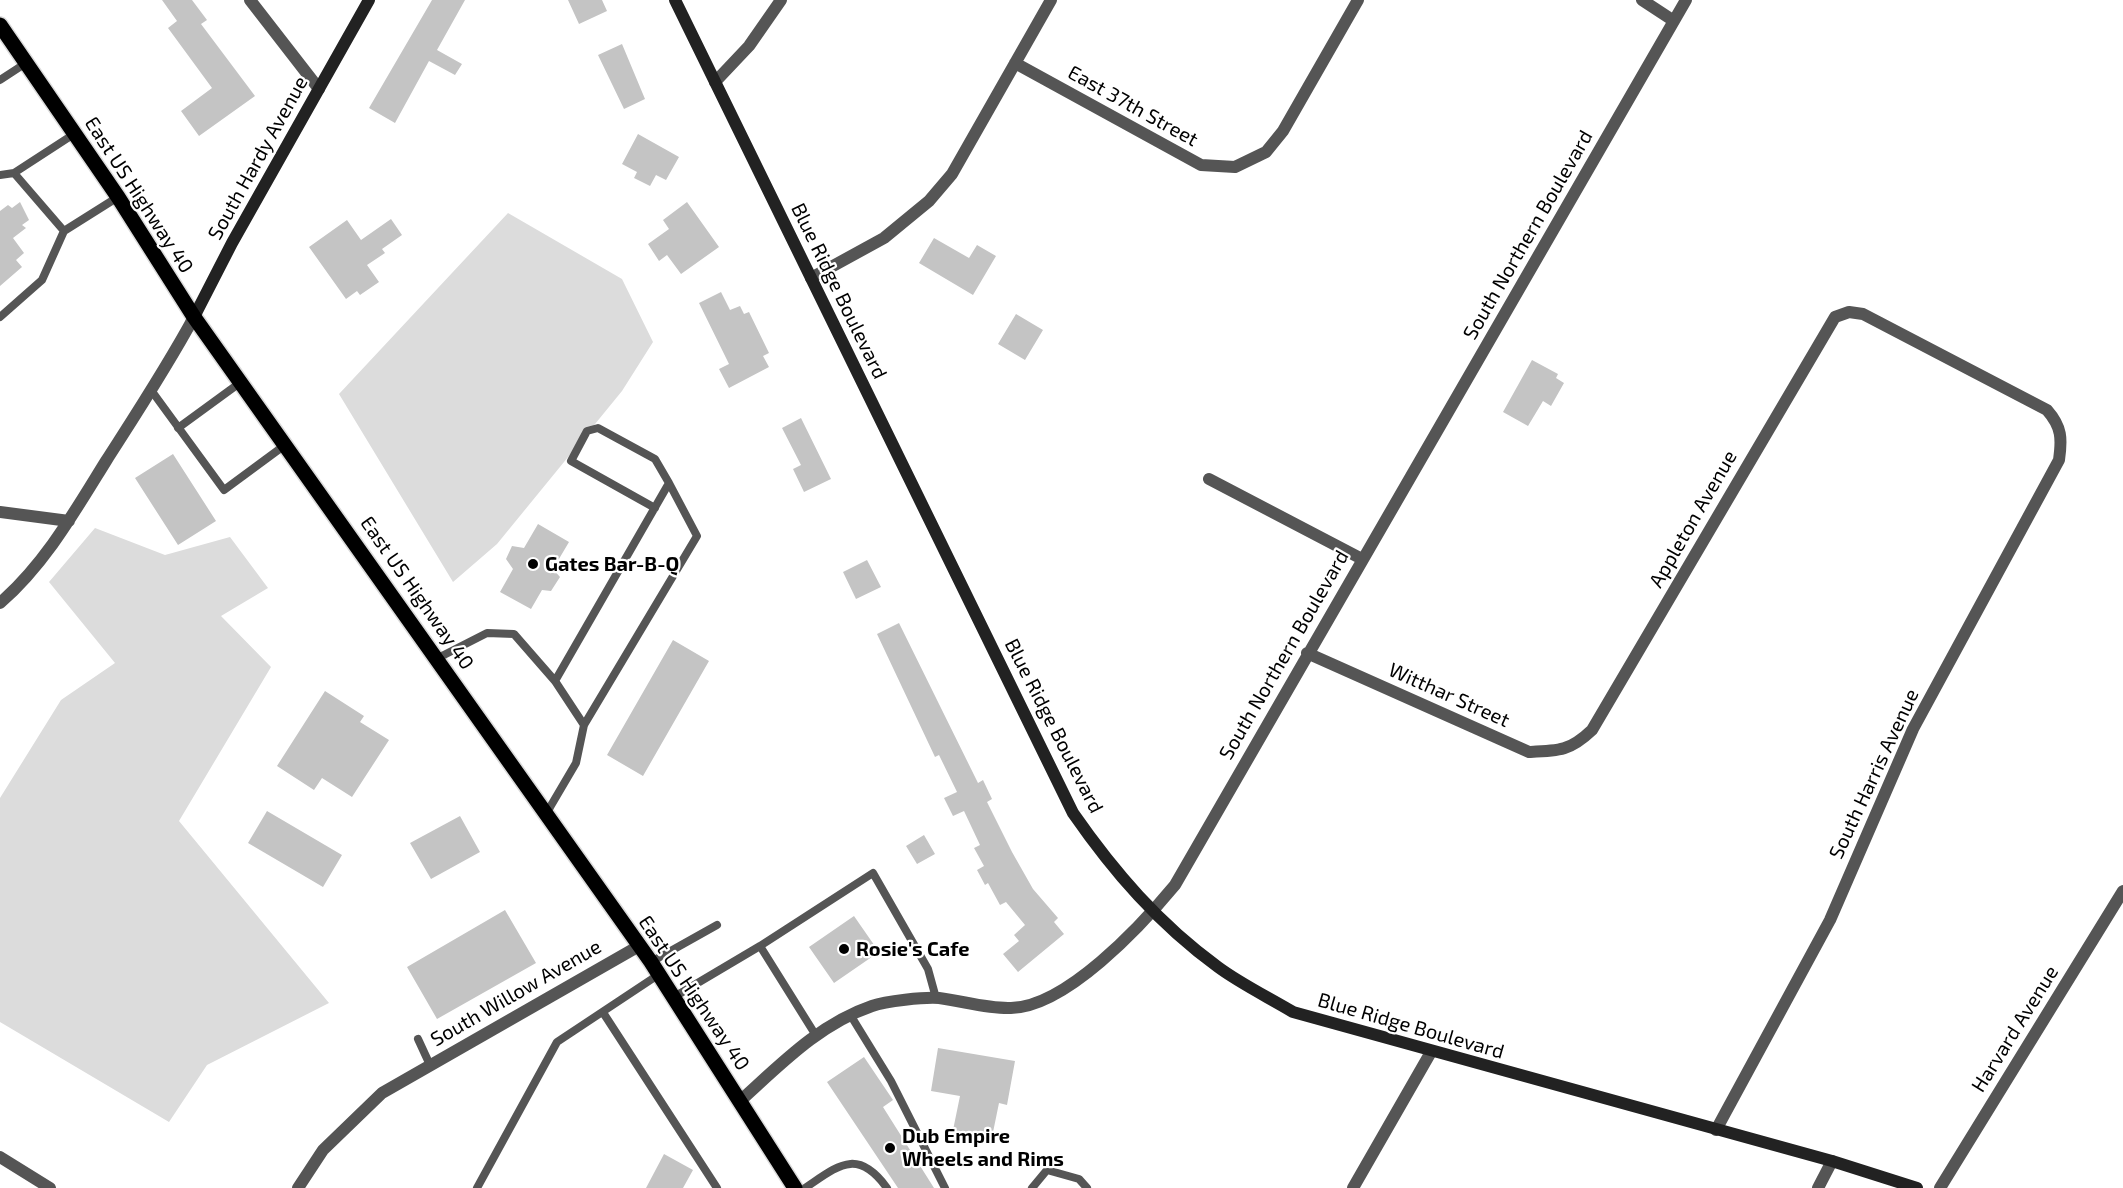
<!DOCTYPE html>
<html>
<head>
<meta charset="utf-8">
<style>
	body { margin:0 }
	canvas { display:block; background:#fff }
</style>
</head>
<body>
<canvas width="2123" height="1188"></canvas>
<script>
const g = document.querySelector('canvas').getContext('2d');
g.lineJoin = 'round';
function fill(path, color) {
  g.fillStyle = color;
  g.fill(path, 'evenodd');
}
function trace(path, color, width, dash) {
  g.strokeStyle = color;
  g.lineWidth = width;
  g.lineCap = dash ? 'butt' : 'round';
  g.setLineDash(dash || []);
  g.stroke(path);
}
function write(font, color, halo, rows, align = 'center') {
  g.font = font + ' "Exo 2",sans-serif';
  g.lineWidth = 4.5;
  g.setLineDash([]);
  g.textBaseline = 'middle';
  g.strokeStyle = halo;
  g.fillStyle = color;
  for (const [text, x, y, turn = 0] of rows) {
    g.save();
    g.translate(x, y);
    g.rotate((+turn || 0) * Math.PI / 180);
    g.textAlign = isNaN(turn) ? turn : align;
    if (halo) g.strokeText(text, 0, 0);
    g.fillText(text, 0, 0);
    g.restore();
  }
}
fill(new Path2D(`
	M 508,213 L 622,279 L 653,342 L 622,391 L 497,544 L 453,582 L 339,394 Z
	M 95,528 L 165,555 L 230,537 L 268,588 L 221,616 L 271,667 L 179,821 L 329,1003 L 207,1065 L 169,1122 L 0,1022 L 0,798 L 61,700 L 115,663 L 49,582 Z`), '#dcdcdc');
fill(new Path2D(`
	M 162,0 L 192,0 L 207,20 L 201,24 L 255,96 L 199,136 L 181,111 L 212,88 L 168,28 L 177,21 Z
	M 432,0 L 465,0 L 437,50 L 462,64 L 455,75 L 429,61 L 395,123 L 369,108 Z
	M 568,0 L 602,0 L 607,11 L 579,24 Z
	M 622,44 L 645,99 L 624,109 L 598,55 Z
	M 638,134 L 679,157 L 666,180 L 656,175 L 650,186 L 634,178 L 637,172 L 622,164 Z
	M 20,202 L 29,220 L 22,225 L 26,228 L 13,238 L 24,253 L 16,260 L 22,267 L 0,286 L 0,211 L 8,205 L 12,208 Z
	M 687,202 L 719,247 L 681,274 L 667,255 L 659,261 L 648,244 L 669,229 L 663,220 Z
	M 391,219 L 402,235 L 382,249 L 385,253 L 367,265 L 379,282 L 360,295 L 357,291 L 346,299 L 309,247 L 347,220 L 361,240 Z
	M 934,238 L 969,258 L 977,245 L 996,256 L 973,295 L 919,263 Z
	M 721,292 L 730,310 L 740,306 L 744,314 L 749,312 L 769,353 L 763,356 L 769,367 L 729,388 L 719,369 L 729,364 L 699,303 Z
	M 1016,314 L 1043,330 L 1025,360 L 998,344 Z
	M 1532,360 L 1558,374 L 1556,378 L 1564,383 L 1551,406 L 1543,401 L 1528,426 L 1503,412 Z
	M 801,418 L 831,479 L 804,492 L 793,469 L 801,465 L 782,428 Z
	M 173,454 L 216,521 L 178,545 L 135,478 Z
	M 538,524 L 569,542 L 553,569 L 560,577 L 551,591 L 542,590 L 531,609 L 500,592 L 513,569 L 506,559 L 512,546 L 524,548 Z
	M 867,560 L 881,587 L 856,599 L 843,572 Z
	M 899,623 L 978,783 L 983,780 L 992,799 L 987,802 L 1012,852 L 1033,889 L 1058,918 L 1054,922 L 1064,934 L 1018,972 L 1003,954 L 1019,941 L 1014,935 L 1025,925 L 1006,902 L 1000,905 L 988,883 L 985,885 L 977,870 L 984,866 L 974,848 L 980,845 L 964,811 L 953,816 L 944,798 L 957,792 L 939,755 L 935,757 L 877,634 Z
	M 673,640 L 709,661 L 643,776 L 607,755 Z
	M 325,691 L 364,716 L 360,722 L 389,740 L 352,797 L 322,778 L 314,790 L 277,766 Z
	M 267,811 L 342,855 L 323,887 L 248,843 Z
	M 460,816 L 480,852 L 431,879 L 410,843 Z
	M 924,835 L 935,854 L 917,864 L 906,846 Z
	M 505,910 L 536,963 L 437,1019 L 407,967 Z
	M 854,916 L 879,952 L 834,983 L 809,947 Z
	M 938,1048 L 1015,1061 L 1007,1105 L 999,1103 L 991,1142 L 952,1135 L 960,1096 L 931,1091 Z
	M 864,1057 L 893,1100 L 883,1107 L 934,1188 L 898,1188 L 827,1082 Z
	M 664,1154 L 693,1170 L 683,1188 L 646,1188 Z`), '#c4c4c4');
const primary = new Path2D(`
	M 0,25 L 118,197 L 194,317 L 651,962 L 795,1188`);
trace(primary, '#dbdbdb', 18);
trace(new Path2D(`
	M 0,80 L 26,63
	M 14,173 L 64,231
	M 0,175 L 14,173 L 74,134
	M 0,317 L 42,280 L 64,231 L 118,197
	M 151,390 L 224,490 L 285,445
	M 178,428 L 241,382
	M 655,508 L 571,461 L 587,431 L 598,428 L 655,459 L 669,483
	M 438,658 L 487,633 L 514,634 L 555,681 L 584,725
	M 546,814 L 576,763 L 584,725 L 697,536 L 669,483 L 555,681
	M 760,946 L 815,1034
	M 651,962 L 717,925
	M 674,997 L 760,946 L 873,873 L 928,969 L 936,998
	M 604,1014 L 717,1188
	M 851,1016 L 891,1081 L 945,1188
	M 418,1039 L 430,1065
	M 477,1188 L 557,1042 L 658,975
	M 805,1188 C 838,1166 857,1147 887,1188
	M 1032,1188 L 1047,1170 L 1079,1179 L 1087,1188`), '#555', 8);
trace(new Path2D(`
	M 250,0 L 319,89
	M 1642,0 L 1674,21
	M 1015,63 L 1201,165 L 1235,167 L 1266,152 L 1283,131 L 1358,0
	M 715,82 L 749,46 L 781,0
	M 811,278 L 884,238 L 929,201 L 952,174 L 1051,0
	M 1209,479 L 1362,559
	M 0,512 L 69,521
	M 0,603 C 45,564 75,511 106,461 C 136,414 167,367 194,317
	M 1307,653 L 1529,752 C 1559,751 1570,751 1592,730 L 1835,317 L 1849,312 L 1863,314 L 2047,410 C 2062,427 2062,439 2059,460 L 1913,729 L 1830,920 L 1716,1130
	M 740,1101 C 780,1065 819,1024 872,1006 C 886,1001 924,997 939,998 C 963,1001 988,1009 1011,1008 C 1066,1007 1141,926 1175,885 L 1686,0
	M 0,1157 L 50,1188
	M 298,1188 L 323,1150 L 382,1093 L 639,946
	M 1353,1188 L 1431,1052
	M 1818,1188 L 1832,1161
	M 1940,1188 L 2123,891`), '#555', 12);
trace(new Path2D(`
	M 675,0 L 1073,813 C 1114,872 1159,924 1218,967 C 1241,984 1268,997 1293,1012 L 1832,1161 L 1917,1188
	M 194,317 L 232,243 L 369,0`), '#222', 12);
trace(primary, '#000', 15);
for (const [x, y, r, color] of [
	[533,564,6,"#000"],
	[844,949,6,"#000"],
	[890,1148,6,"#000"]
]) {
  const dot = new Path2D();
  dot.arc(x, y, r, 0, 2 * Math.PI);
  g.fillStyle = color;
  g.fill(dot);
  trace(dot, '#fff', 2);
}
write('20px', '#000', '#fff', [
	["East 37th Street",1133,106,29],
	["South Hardy Avenue",258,158,-61],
	["East US Highway 40",139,195,57],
	["South Northern Boulevard",1528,235,-60],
	["Blue Ridge Boulevard",839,291,64],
	["Appleton Avenue",1693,519,-60],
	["East US Highway 40",417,593,55],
	["South Northern Boulevard",1284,655,-60],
	["Witthar Street",1449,695,24],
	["Blue Ridge Boulevard",1054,726,63],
	["South Harris Avenue",1874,774,-65],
	["South Willow Avenue",516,993,-30],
	["East US Highway 40",694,993,56],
	["Blue Ridge Boulevard",1411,1026,16],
	["Harvard Avenue",2015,1029,-58]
]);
write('bold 20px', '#000', '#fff', [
	["Gates Bar-B-Q",545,564],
	["Rosie's Cafe",856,949],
	["Dub Empire",902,1136],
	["Wheels and Rims",902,1159]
], 'left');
</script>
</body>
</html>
